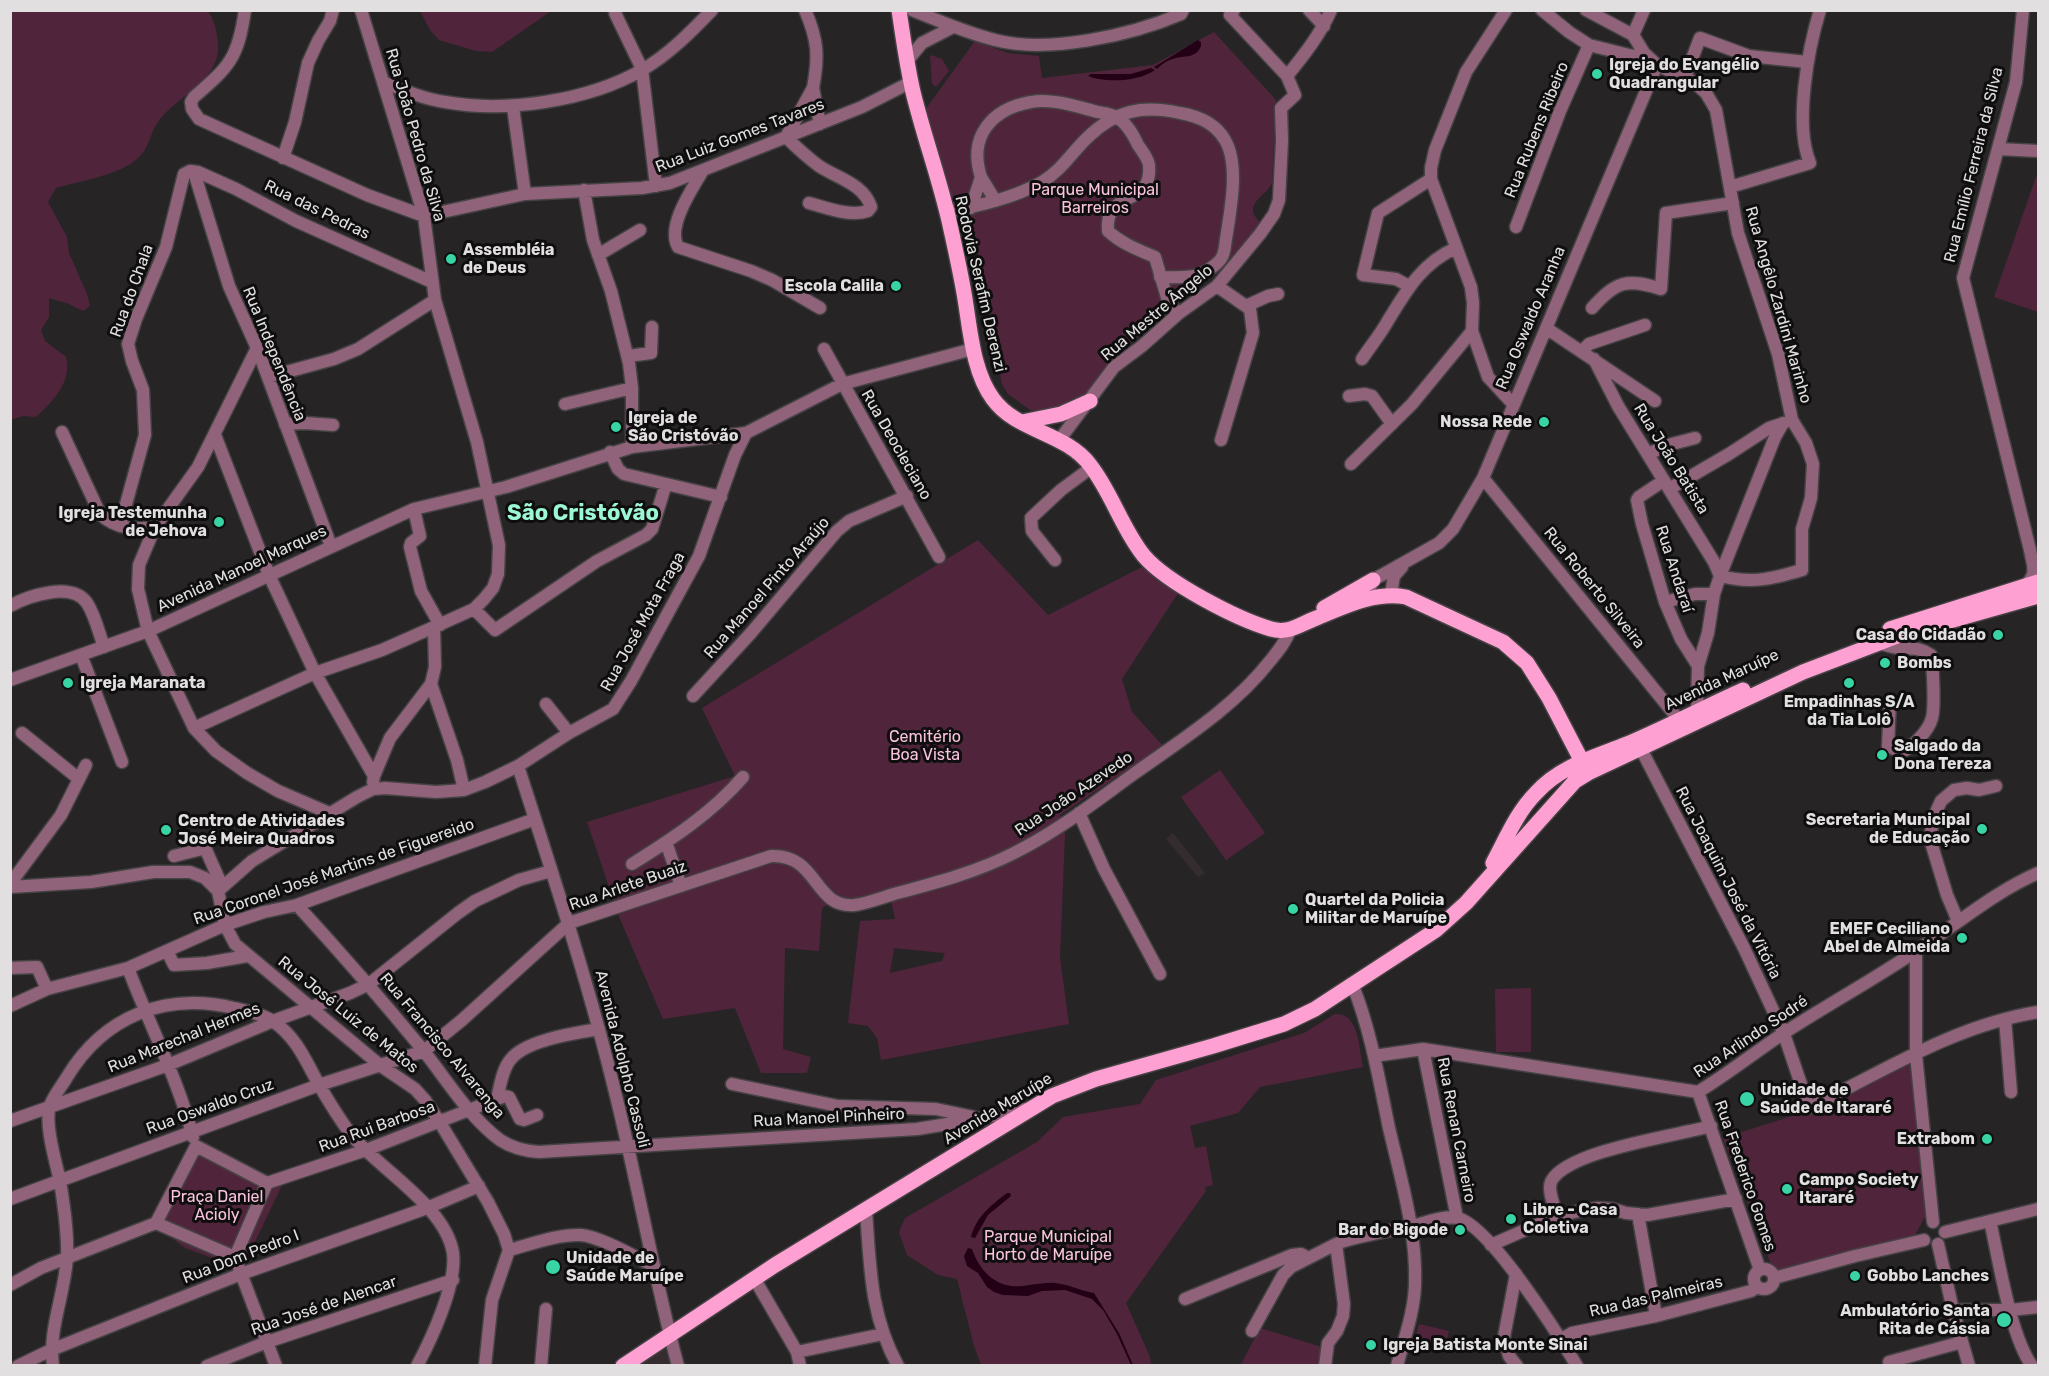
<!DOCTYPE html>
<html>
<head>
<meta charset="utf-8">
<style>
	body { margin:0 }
	#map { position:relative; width:2049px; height:1376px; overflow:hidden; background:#272426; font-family:Rubik,sans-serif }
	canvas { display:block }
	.frame { position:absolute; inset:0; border:12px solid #e1dfe0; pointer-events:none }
</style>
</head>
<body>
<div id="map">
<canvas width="2049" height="1376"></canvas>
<div class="frame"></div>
</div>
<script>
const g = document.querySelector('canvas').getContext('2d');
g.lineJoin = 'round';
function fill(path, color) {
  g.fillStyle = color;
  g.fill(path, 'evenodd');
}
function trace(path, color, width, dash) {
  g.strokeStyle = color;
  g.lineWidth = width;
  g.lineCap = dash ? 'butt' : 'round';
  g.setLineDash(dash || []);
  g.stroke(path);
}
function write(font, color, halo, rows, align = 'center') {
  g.font = font + ' Rubik,sans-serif';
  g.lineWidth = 6;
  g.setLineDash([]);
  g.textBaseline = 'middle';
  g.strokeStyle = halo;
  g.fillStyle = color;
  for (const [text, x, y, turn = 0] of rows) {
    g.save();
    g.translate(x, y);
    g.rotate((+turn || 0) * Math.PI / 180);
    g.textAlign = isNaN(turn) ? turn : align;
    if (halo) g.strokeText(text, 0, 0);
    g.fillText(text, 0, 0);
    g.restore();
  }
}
fill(new Path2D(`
	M 1173,833 L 1205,873 L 1198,877 L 1166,839 Z
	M 667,1339 L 674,1365 L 626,1365 Z`), '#352c30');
fill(new Path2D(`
	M 11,11 L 208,11 C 213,18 216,28 217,36 C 226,80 179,93 158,122 C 150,133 149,149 138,158 C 120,175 80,181 56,188 L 48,202 L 67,237 L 69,253 L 87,294 L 90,306 L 83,311 L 69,304 L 49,298 L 49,317 L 41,330 L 45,341 L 66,357 C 72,382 54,400 36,417 L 23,416 L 11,420 Z
	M 420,11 L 551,11 L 492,52 L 476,51 L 439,40 L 430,30 Z
	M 1214,32 L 1276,100 L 1272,183 C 1264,199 1240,204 1262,224 C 1247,242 1223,281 1198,279 L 1162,308 L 1162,315 L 1158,320 L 1111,360 L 1092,389 L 1081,399 L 1043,412 L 1030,410 L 1008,394 L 1002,384 L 973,230 L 952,204 L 925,110 L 975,41 L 1008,53 L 1039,56 L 1042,78 L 1153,65 Z
	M 931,55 L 942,59 L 949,71 L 936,87 L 932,84 L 930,57 Z
	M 2036,177 L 2038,178 L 2038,312 L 1994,297 Z
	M 978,540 L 1048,615 L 1146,565 L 1180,590 L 1122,679 L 1132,712 L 1163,746 L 1060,815 L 1065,833 L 1060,958 L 1069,1024 L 881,1060 L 877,1038 L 868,1026 L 848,1023 L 860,921 L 895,919 L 889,891 L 852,900 L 837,898 L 822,908 L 819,951 L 785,948 L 783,1049 L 811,1057 L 807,1073 L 761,1073 L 735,1008 L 663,1019 L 620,919 L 587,822 L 735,776 L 702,708 ZM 894,948 L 944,953 L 945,953 L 942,961 L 890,973 Z
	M 1220,770 L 1265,833 L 1226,860 L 1181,797 Z
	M 1531,988 L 1531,1052 L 1496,1052 L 1495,989 Z
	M 1335,1014 C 1359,1012 1359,1049 1363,1067 L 1260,1087 L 1238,1113 L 1190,1126 L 1195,1148 L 1206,1146 L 1213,1185 L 1205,1187 L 1206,1191 L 1126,1303 L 1150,1357 L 1151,1365 L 981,1365 L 974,1346 L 957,1279 L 938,1275 L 907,1255 L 899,1232 L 905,1218 L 1037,1142 L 1063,1117 L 1140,1104 L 1156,1080 L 1304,1033 Z
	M 1913,1060 L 1923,1145 L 1925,1217 L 1915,1235 L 1775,1275 L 1723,1138 L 1814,1109 Z
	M 196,1141 L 282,1185 L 242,1269 L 185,1248 L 153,1224 Z
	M 1419,1324 L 1449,1331 L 1444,1350 L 1414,1343 Z
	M 1260,1328 L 1325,1348 L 1324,1365 L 1240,1366 Z`), '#50253c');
fill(new Path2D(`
	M 1198,40 L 1201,42 L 1201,46 C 1196,59 1184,55 1173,59 C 1167,60 1161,65 1157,69 L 1154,67 Z
	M 1151,68 L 1155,70 C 1138,82 1106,83 1088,76 L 1091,74 L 1131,74 Z
	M 1007,1193 L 1010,1193 L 1011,1196 L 988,1215 L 975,1238 L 971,1237 C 976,1217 991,1205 1007,1193 Z
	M 968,1248 L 972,1249 C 980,1272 997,1289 1023,1286 C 1033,1285 1044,1282 1055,1283 C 1068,1284 1081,1291 1094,1293 L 1119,1333 L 1133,1365 L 1131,1365 L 1117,1334 L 1103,1310 L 1092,1299 L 1065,1290 L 1042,1291 L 1028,1296 L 1003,1295 L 994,1292 L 987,1287 L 978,1273 L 967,1266 L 964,1256 Z`), '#230015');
const minor = new Path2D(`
	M 245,10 C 238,58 230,66 194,97 L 191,102 L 192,109 L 199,119 L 367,195 L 424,216 L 525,194 L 642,188 L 670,183 L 862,107 L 911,82
	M 361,10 L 424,216 L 435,300 L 477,442 L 499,545 L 498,574 L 493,588 L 484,599 L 474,609 L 434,627 L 435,667 L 431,684 L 390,738 L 374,776
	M 805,10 C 818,40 819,56 813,88
	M 912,10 C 939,21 967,33 995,40 C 1048,54 1132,35 1181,14 L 1183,10
	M 1309,10 L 1324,26
	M 1506,10 L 1466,72 L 1435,150 L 1431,168 L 1431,179 L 1471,287 L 1473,303 L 1472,331 L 1488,377 L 1513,404
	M 1542,10 L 1569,32 L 1589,45 L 1633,56 L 1644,53
	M 1586,10 L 1633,35 L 1644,53 L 1657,65 L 1694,82 L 1706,93 L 1716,110 L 1738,233 L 1778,354 L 1792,420 L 1806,443 L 1813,464 L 1811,498 L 1802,529 L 1802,570 C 1771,579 1752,584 1720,576
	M 2023,10 L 2016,82 L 1963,278 L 2030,550 C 2033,567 2038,573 2025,586 L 2027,587
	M 615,13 L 642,69 L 656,186
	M 1633,35 L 1644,10
	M 907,61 L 922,43 L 953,27
	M 1287,76 C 1304,55 1320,35 1331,10
	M 1685,77 L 1700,38 L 1749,56 L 1807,62
	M 383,82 C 403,90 424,99 445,102 C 506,113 588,101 642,70 C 668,55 691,32 712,10
	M 513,107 L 525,194
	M 1998,149 L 2038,151
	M 283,158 L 295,122 L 308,63 L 318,41 L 330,21 L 333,10
	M 703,170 C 693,188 666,226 678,247 L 751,271 L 772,280 L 820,308
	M 194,172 L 229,286 L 257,348 L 331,546
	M 981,177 C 968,137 991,109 1031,102 C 1050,98 1075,106 1094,111 C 1100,113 1110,113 1116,117 C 1127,123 1133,134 1138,145 C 1142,151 1148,158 1149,165 C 1153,209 1104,188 1108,231 C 1122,244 1139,250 1155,257 L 1168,301 L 1178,314
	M 1730,187 L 1810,163 C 1794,125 1808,49 1820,10
	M 584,190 L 593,240 L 611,291 L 629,363 L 632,388 L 632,447
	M 809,203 C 827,208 850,217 868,211 L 871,207 C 864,184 837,178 819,166 C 807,157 796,147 786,137 L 813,88 L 820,124
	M 971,208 L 981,177 L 995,200
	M 947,212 C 978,206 1014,198 1042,182 C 1062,170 1072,152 1088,137 C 1116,110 1143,105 1180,113 C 1198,116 1216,124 1225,140 C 1240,165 1230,212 1226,239 C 1225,244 1225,252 1222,257 C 1220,262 1210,269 1205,272 C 1193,279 1174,277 1160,277
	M 1516,227 L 1560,111 L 1589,45
	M 598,255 L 640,230
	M 1217,286 L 1250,309 L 1253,333 L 1221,440
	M 1409,286 L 1396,279 L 1363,275 L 1378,213 L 1431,179
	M 1246,306 L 1268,296 L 1278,294
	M 1592,308 C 1616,281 1627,278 1661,289 L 1666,213 L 1733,203
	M 1546,328 L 1655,401
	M 257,348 L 198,467 L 155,527 L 139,565 L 138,589 L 148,631 L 194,728 L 216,751 L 247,773 L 278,791 L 329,813
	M 824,349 L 939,557
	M 1582,351 L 1589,344 L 1645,325
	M 628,356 L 651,353 L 652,327
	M 1362,359 C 1370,347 1379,336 1386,324 C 1405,293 1421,263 1456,248
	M 1594,359 L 1618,406 L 1714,562 L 1720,576
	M 268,377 L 334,359 L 358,349 L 435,300
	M 1349,396 L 1365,394 L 1372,396 L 1392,424
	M 565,404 L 632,388
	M 285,424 L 305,423 L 333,425
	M 62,432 L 100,514 C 116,529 135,530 155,527
	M 215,435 L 269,575 L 315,673 L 374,776 L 373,782
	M 1060,439 L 1114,367 L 1142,346 L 1178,314 L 1217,286 L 1260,234 L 1274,214 L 1279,200 L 1282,141 L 1281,108 L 1295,95 L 1287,76 L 1230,15 L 1234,10
	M 610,452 L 618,469 L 624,474 L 721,497
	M 1648,454 L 1668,445 L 1695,438
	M 1351,464 L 1412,404 L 1472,331
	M 1483,478 L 1679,720
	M 1657,485 L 1639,497 L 1637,500 L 1642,524 L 1665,602 L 1681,639 L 1698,666
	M 1669,489 L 1729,454 L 1769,428 L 1784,423
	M 414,509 L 420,536 L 411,543 L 410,547 L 421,591 L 440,625
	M 120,526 L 145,435 L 143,390 L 132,361 L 128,344 L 136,319 L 166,247 L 184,174 L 190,171 L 198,172 L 236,189 L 296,221 L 432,282
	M 1055,560 L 1032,531 L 1031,518 L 1061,490 L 1092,467
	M 1370,588 L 1373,580 L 1439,543 L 1453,529 L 1483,478 L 1657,65
	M 1391,594 L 1394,576 L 1402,567
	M 1665,602 L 1695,594 L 1714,594
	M 10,606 C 28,596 72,581 87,603 C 95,615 99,633 104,647
	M 474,609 L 495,630 L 597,561 L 646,535 L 652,529 L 666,484
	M 1879,643 C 1885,645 1892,647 1898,648 C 1912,649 1919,647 1931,655 C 1933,667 1935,706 1932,718 C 1929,730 1912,749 1900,752 L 1888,746 L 1890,702
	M 81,655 L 122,762
	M 10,680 L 148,631 L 414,509 L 506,487 L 632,447 L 746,433 L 842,384 L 973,349
	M 431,684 L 457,760 L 464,790
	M 693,696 L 751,633 L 837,531 L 849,521 L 907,496
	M 546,704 L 569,733
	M 1697,711 L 1698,666 L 1708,633 L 1714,594 L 1720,576 L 1775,437 L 1783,423
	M 194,728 L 315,673 L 382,650 L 434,627
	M 22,733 L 79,779
	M 1641,749 L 1744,948 L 1784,1034 L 1809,1108 C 1883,1071 1956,1025 2038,1012
	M 518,766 C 553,875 589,984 616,1096 C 638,1185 654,1277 678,1366
	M 1079,813 L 1104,869 L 1160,974
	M 666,842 L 681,886
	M 174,856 L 202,849 L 206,850 L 222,886
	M 632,864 C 672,839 712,813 743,777
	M 10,884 L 61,815 L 86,765
	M 10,887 L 91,882 L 153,872 L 190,872 L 205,878 L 218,891 L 225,925 L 235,944 L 381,1066 L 415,1089 L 425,1100 L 439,1121 L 488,1202 L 504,1234 L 509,1250 L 492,1300 L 485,1366
	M 218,891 L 252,861 L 357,797 L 373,789 L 385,788 L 436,792 L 464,790 L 485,782 L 518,766 L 569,733 L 613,709 L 631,681 L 699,556 L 735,455 L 746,433
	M 297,905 C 340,952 382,1000 423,1050 C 447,1080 469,1117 500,1140 C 512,1148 524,1151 539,1152 L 917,1129 L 984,1118 L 1025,1109
	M 1958,921 L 1947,895 L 1930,839 L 1933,819 L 1941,801 L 1954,790 L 1967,788 L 1979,790 L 1996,786
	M 167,951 L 174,965 L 207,963 L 247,956
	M 1916,951 L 1916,1055 L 1933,1222
	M 10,968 L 37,967 L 47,989
	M 128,968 C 149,1024 178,1079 193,1137
	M 1353,986 C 1371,1031 1379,1080 1389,1128 C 1401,1179 1417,1233 1415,1285 C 1414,1313 1404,1339 1397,1366
	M 10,1006 L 47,989 L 128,968 L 225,925 L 264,912 L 297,905 L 535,819
	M 2005,1019 L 2011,1092
	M 1423,1049 L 1457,1218
	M 1374,1056 L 1423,1049 L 1698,1092 C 1728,1074 1755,1052 1784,1033 C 1827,1005 1873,980 1916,951 C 1956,925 1994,892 2038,873
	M 732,1084 L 838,1106 L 936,1109 L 974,1117
	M 1698,1092 L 1760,1270
	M 497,1099 C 500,1087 502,1069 511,1059 C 526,1040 575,1033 599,1029
	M 10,1121 L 168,1065 L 273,1021 L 350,993 L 369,984 L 458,913 L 475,901 L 519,880 L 551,871
	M 196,1146 L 267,1183 L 235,1257 L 156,1223 Z
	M 267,1183 L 366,1150 L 505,1096 L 509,1097 L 520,1119 L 524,1120 L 537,1115
	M 10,1199 L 319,1085 L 424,1051 L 462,1020 L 569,923 L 771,856 C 819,854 813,909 855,905 C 868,903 881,898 894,894 C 935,883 977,872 1014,853 C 1057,832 1096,801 1135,773 C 1183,739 1234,707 1270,661 C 1278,651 1286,642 1290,630
	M 866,1210 C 870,1266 870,1315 898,1366
	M 1638,1214 L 1656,1316
	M 1557,1216 C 1555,1206 1546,1189 1552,1180 C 1570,1150 1676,1136 1711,1126
	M 1990,1221 C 1999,1260 2010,1335 2032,1366
	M 1945,1232 L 2038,1209
	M 1938,1244 L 1953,1310 L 1969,1366
	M 1491,1245 L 1557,1216 L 1579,1211 L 1598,1208 L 1613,1209 L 1626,1213 L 1647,1215 L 1736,1199
	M 509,1250 C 532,1244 557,1234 581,1235 C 601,1237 635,1257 654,1266
	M 239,1268 L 276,1366
	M1754 1279a10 10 0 1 1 20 0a10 10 0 1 1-20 0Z
	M 1516,1274 L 1504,1337 L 1509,1356 L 1517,1366
	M 754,1278 L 797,1352 L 800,1366
	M 1774,1278 L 1855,1256 L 1924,1240
	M 10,1285 L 41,1268 L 156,1223
	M 1185,1299 L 1292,1255 L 1301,1254 L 1308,1258
	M 1953,1310 L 2011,1310 L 2038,1307
	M 1252,1331 L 1283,1275 L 1291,1267 L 1336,1244
	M 1562,1339 L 1572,1333 L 1656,1316 L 1751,1291 L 1757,1287
	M 797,1352 L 883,1334
	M 1889,1362 L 1962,1342
	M 18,1366 L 51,1350 L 241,1274 L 427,1208 L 479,1186
	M 53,1366 C 48,1329 65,1294 67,1257 C 68,1232 64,1206 60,1181 C 56,1163 44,1123 50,1106 C 53,1096 62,1086 67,1077 C 104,1016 165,992 234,1008 C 247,1011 263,1014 274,1022 C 296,1037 306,1061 318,1083 C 329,1102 341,1123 355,1139 C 384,1172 446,1208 453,1253 C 457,1284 432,1338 417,1366
	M 207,1366 L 267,1342 L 453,1280
	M 541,1366 L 546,1309
	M 1325,1366 L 1328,1343 L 1337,1331 L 1343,1316 L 1344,1304 L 1336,1244 C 1360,1235 1387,1232 1412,1226 C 1425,1223 1444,1215 1457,1218 C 1489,1224 1559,1336 1577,1366`);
const major = new Path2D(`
	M 899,10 C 903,38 907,65 913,92 C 924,137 940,180 950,225 C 955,248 960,270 964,293 C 970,326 972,371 993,399 C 1017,432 1065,432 1090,465 C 1112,493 1122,529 1144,556 C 1167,583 1237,619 1271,629 C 1288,634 1299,625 1314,619 C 1343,607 1375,591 1406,597 L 1503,642 L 1527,663 L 1549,698 L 1588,773
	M 1022,422 L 1061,414 L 1090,401
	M 1324,608 L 1373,580
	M 1890,629 L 2038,582
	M 1493,863 C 1506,839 1517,812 1536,793 C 1560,766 1595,757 1627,744 C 1667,727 1705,707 1743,690
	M 623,1366 L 775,1265 L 1052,1096 L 1096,1079 L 1213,1046 L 1284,1024 L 1315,1009 L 1436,930 L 1466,903 L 1575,781 L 1588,773 L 1803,672 L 1900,635 L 2038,596`);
trace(minor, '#454244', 15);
trace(major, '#454244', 18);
trace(minor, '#91637a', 12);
trace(major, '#fea0d1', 15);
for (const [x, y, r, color] of [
	[1597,74,6,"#39d4a5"],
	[451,259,6,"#39d4a5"],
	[896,286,6,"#39d4a5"],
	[1544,422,6,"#39d4a5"],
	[616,427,6,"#39d4a5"],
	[219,522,6,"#39d4a5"],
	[1998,635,6,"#39d4a5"],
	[1885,663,6,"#39d4a5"],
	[68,683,6,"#39d4a5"],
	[1849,683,6,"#39d4a5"],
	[1882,755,6,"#39d4a5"],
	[1982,829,6,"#39d4a5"],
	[166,830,6,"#39d4a5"],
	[1293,909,6,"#39d4a5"],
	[1962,938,6,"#39d4a5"],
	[1747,1099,8,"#39d4a5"],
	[1987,1139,6,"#39d4a5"],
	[1787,1189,6,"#39d4a5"],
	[1511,1219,6,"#39d4a5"],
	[1460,1230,6,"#39d4a5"],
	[553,1267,8,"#39d4a5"],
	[1855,1276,6,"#39d4a5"],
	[2004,1320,8,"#39d4a5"],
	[1371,1345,6,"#39d4a5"]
]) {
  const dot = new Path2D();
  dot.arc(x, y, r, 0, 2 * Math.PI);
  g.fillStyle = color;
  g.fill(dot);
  trace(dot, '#0f0e0e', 2);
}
write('bold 16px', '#e1dfe0', '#0f0e0e', [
	["Igreja do Evangélio",1609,65],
	["Quadrangular",1609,83],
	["Assembléia",463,250],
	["de Deus",463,268],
	["Escola Calila",884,286,"right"],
	["Igreja de",628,418],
	["São Cristóvão",628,436],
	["Nossa Rede",1532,422,"right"],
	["Igreja Testemunha",207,513,"right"],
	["de Jehova",207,531,"right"],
	["Casa do Cidadão",1986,635,"right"],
	["Bombs",1897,663],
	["Igreja Maranata",80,683],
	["Empadinhas S/A",1849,702,"center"],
	["da Tia Lolô",1849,720,"center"],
	["Salgado da",1894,746],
	["Dona Tereza",1894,764],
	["Secretaria Municipal",1970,820,"right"],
	["de Educação",1970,838,"right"],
	["Centro de Atividades",178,821],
	["José Meira Quadros",178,839],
	["Quartel da Policia",1305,900],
	["Militar de Maruípe",1305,918],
	["EMEF Ceciliano",1950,929,"right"],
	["Abel de Almeida",1950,947,"right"],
	["Unidade de",1760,1090],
	["Saúde de Itararé",1760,1108],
	["Extrabom",1975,1139,"right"],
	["Campo Society",1799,1180],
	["Itararé",1799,1198],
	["Libre - Casa",1523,1210],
	["Coletiva",1523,1228],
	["Bar do Bigode",1448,1230,"right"],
	["Unidade de",566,1258],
	["Saúde Maruípe",566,1276],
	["Gobbo Lanches",1867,1276],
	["Ambulatório Santa",1990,1311,"right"],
	["Rita de Cássia",1990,1329,"right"],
	["Igreja Batista Monte Sinai",1383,1345]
], 'left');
write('16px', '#e1dfe0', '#0f0e0e', [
	["Rua Rubens Ribeiro",1537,130,-68],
	["Rua João Pedro da Silva",415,135,74],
	["Rua Luiz Gomes Tavares",740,136,-21],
	["Rua Emílio Ferreira da Silva",1974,165,-76],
	["Rua das Pedras",317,210,26],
	["Rodovia Serafim Derenzi",980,284,77],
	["Rua do Chala",132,291,-70],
	["Rua Angêlo Zardini Marinho",1778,305,74],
	["Rua Mestre Ângelo",1157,313,-40],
	["Rua Oswaldo Aranha",1531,318,-67],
	["Rua Independência",274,354,68],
	["Rua Deocleciano",896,445,60],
	["Rua João Batista",1671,459,58],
	["Avenida Manoel Marques",242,569,-25],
	["Rua Andaraí",1674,569,72],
	["Rua Manoel Pinto Araújo",767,588,-49],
	["Rua Roberto Silveira",1594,588,51],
	["Rua José Mota Fraga",643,622,-61],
	["Avenida Maruípe",1722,680,-25],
	["Rua João Azevedo",1074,794,-34],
	["Rua Coronel José Martins de Figuereido",334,872,-19],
	["Rua Joaquim José da Vitória",1728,883,63],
	["Rua Arlete Buaiz",628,886,-19],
	["Rua José Luiz de Matos",348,1015,39],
	["Rua Arlindo Sodré",1751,1037,-34],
	["Rua Marechal Hermes",184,1038,-22],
	["Rua Francisco Alvarenga",442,1046,50],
	["Avenida Adolpho Cassoli",622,1059,76],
	["Rua Oswaldo Cruz",210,1107,-20],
	["Avenida Maruípe",998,1109,-31],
	["Rua Manoel Pinheiro",829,1118,-3],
	["Rua Rui Barbosa",377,1127,-20],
	["Rua Renan Carneiro",1456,1130,79],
	["Rua Frederico Gomes",1745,1176,71],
	["Rua Dom Pedro I",241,1257,-21],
	["Rua das Palmeiras",1656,1297,-13],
	["Rua José de Alencar",324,1306,-19]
]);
write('16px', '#fac3de', '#0f0e0e', [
	["Parque Municipal",1095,190],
	["Barreiros",1095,208],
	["Cemitério",925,737],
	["Boa Vista",925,755],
	["Praça Daniel",217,1197],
	["Acioly",217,1215],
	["Parque Municipal",1048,1237],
	["Horto de Maruípe",1048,1255]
]);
write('bold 22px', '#9cf7d4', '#0f0e0e', [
	["São Cristóvão",583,514]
]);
</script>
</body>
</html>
